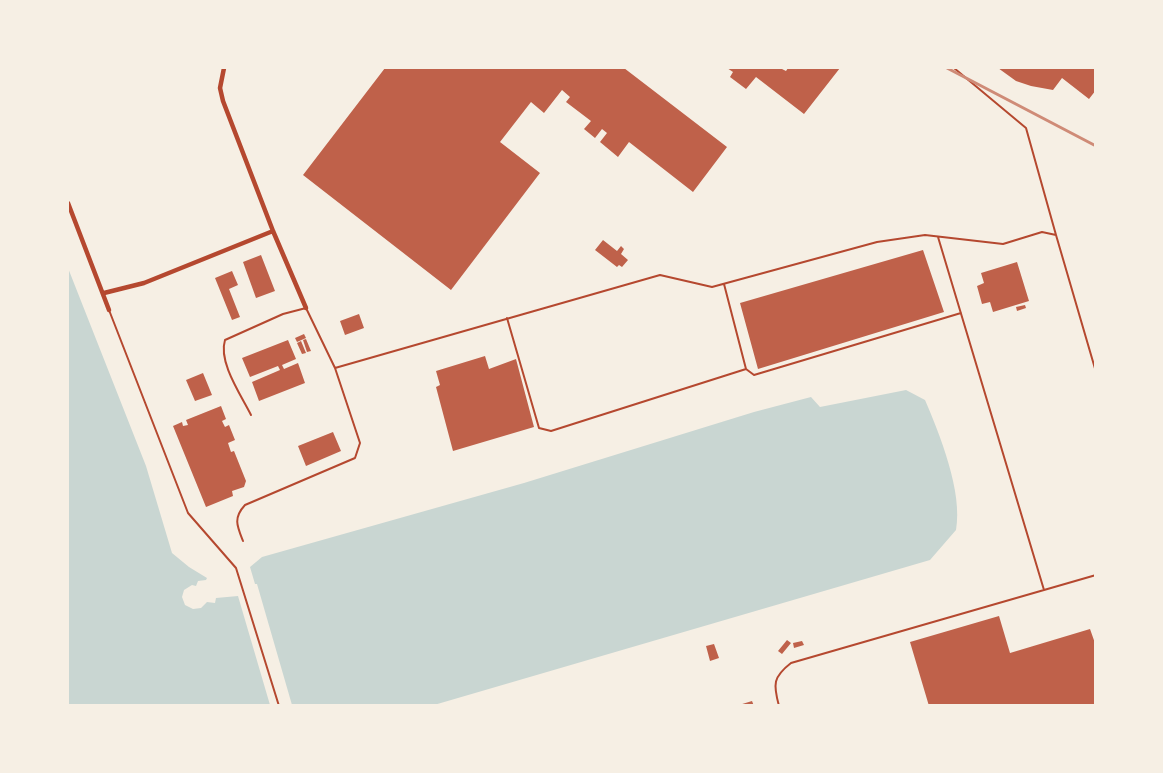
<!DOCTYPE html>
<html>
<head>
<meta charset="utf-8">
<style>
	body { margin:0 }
	#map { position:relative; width:1163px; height:773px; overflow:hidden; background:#f6efe4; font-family:Raleway,sans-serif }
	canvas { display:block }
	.frame { position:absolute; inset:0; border:69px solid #f6efe4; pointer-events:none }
</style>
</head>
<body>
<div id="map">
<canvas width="1163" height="773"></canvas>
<div class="frame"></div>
</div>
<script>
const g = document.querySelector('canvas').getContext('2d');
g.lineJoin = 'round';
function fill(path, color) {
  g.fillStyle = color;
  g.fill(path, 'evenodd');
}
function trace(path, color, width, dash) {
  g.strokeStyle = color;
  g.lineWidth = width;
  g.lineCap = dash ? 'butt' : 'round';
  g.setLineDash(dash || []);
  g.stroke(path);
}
fill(new Path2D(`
	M 68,268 L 146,466 L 172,553 L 189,567 L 207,578 L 206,580 L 198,581 L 196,586 L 192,585 L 184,590 L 182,597 L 185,605 L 193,609 L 201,608 L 207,602 L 215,603 L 216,598 L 238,596 L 270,705 L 68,705 Z
	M 906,390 L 925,400 C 940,435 963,492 956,530 L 930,560 L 434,705 L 292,705 L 257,584 L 255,584 L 250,567 L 262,557 L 524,483 L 754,412 L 811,397 L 820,407 Z`), '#c9d6d2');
fill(new Path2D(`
	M 385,68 L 624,68 L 727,147 L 693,192 L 629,142 L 618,157 L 600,142 L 607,133 L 602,129 L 595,138 L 584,129 L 591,121 L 566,102 L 570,97 L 562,90 L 544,113 L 531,102 L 500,142 L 540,173 L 451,290 L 303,175 Z
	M 727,68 L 780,68 L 786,71 L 788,68 L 840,68 L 804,114 L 756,77 L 746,89 L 730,77 L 733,72 Z
	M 998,68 L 1096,68 L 1096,90 L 1089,99 L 1062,78 L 1053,90 L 1031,86 L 1016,81 Z
	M 603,240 L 617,251 L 621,246 L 624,249 L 621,254 L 628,260 L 622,267 L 619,265 L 617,267 L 595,250 Z
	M 923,250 L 944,312 L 758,369 L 740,303 Z
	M 261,255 L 275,291 L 256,298 L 243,262 Z
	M 1017,262 L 1029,301 L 993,312 L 990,302 L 982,304 L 977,286 L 984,283 L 981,273 Z
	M 232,271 L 238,285 L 229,289 L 240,317 L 232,320 L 215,278 Z
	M 1025,305 L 1026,308 L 1017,311 L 1016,307 Z
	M 359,314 L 364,328 L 345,335 L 340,321 Z
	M 304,334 L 306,338 L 297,342 L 295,338 Z
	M 306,339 L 311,351 L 307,352 L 303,340 Z
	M 288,340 L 296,359 L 282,365 L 284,369 L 298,363 L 305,383 L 259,401 L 252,382 L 280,370 L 278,366 L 250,377 L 242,358 Z
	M 301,341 L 306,353 L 302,354 L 297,343 Z
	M 485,356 L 489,369 L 516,359 L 534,427 L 453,451 L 436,387 L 440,385 L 436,371 Z
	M 203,373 L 212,395 L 195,401 L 186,380 Z
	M 221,406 L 226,419 L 222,421 L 225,427 L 229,425 L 235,440 L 228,443 L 231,452 L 234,451 L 246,481 L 244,487 L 232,491 L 233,496 L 206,507 L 173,426 L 182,422 L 183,426 L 188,425 L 186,420 Z
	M 333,432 L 341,451 L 306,466 L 298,446 Z
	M 999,616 L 1010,653 L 1090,629 L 1096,646 L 1096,706 L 929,706 L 910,642 Z
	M 787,640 L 791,643 L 782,654 L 778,651 Z
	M 802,641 L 804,645 L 794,648 L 793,643 Z
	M 714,644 L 719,658 L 710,661 L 706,646 Z
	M 752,701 L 754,706 L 739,706 L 739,705 Z`), '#bf614a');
trace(new Path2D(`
	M 954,68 L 1026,128 L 1056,235
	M 938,237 L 1044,590
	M 724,284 L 746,369 L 754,375 L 961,313
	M 109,310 L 188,513 L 236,568 L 279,706
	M 507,318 L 539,428 L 551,431 L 746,369
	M 251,415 C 241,395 218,362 225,340 L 283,314 L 306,308 L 335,368 L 660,275 L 712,287 L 877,242 L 925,235 L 1003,244 L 1042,232 L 1056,235 L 1096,372
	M 243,541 C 237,526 233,518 245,505 L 355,458 L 360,443 L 335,368
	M 779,706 C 773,684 773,677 791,663 L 1096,575`), '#b5482f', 2);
trace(new Path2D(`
	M 224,68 L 220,88 L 223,101 L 273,231 L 306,308
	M 68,203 L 109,310
	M 104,293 L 144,283 L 273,231`), '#b5482f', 4.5);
trace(new Path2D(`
	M 947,68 L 1096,146`), '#cf8b77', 3);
</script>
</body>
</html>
